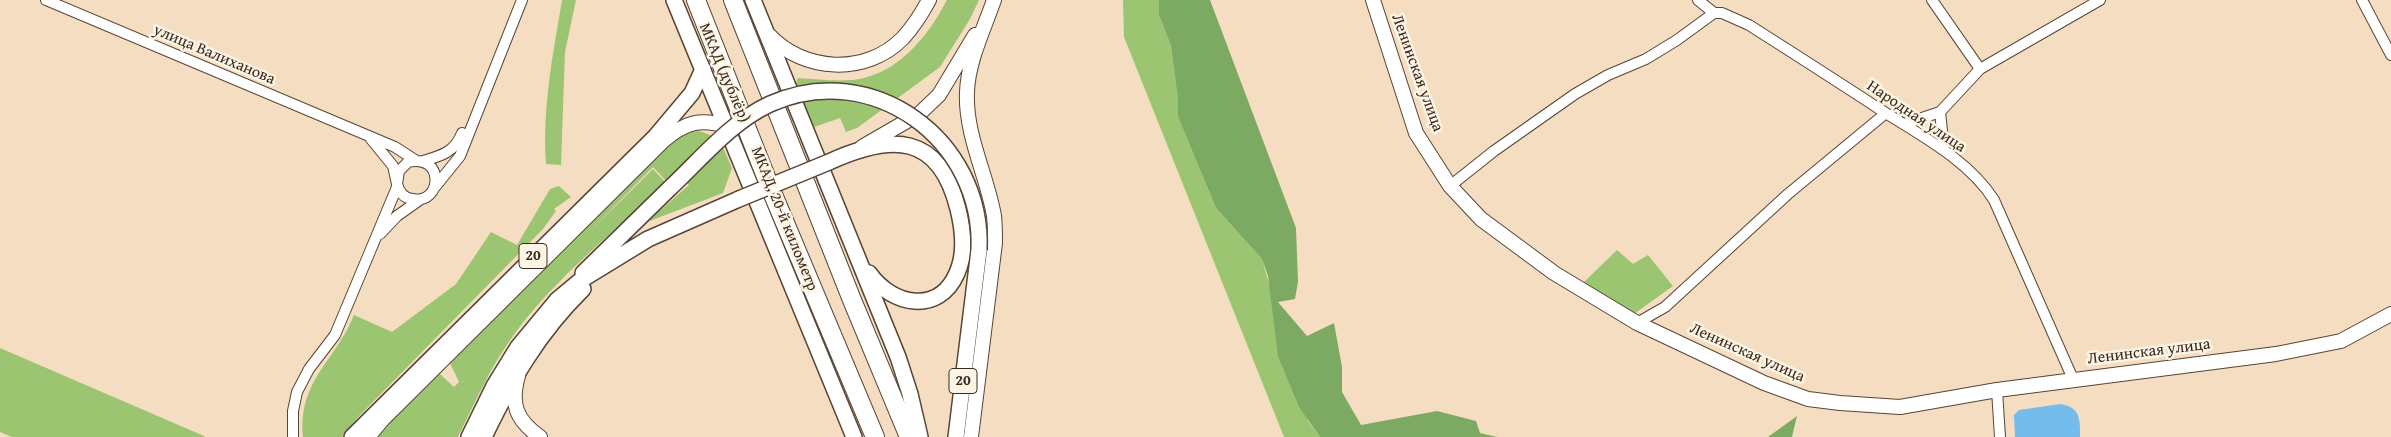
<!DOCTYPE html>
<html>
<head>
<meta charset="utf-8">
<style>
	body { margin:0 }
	canvas { display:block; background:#f5ddc1 }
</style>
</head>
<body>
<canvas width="2391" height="437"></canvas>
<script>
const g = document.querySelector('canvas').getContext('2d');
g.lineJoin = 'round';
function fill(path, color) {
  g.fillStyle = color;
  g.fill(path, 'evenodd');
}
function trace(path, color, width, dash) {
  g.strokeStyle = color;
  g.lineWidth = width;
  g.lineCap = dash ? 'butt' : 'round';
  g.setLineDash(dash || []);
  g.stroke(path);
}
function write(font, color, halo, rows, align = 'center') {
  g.font = font + ' "Gentium Book Plus",serif';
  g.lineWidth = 5;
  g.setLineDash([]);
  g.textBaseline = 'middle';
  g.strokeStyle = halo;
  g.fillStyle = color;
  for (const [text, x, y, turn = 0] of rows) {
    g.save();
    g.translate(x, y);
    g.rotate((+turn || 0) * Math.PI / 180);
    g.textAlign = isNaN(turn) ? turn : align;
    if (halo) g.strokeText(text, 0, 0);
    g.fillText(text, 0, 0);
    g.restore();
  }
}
fill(new Path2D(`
	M 562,0 L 576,0 L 565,52 L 561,165 L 546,164 C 542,109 553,54 562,0 Z
	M 947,0 L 979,0 L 970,19 L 940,67 L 857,128 L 846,132 L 840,118 L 814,127 L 817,141 L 795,86 L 798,78 C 819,79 843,83 864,78 C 903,68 929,34 947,0 Z
	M 1123,0 L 1159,0 L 1159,15 L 1171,46 L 1178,100 L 1178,117 L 1216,208 L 1262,259 L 1308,421 L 1320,437 L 1284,437 L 1124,37 Z
	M 699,131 C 722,137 723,148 732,168 L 723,193 L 647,222 L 689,185 L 677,173 L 667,182 L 653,167 L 587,234 L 653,169 L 666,183 C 617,229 552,281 513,336 C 490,368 475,402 458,437 L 372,437 L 432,375 L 440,374 L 454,387 L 459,382 L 448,359 L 670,141 L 683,132 Z
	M 559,186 L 571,197 L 554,209 L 556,211 L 543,229 L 359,416 L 342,437 L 303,437 C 298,380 335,362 354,315 L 392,332 L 456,284 L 491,232 L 517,245 L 550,189 Z
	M 1617,250 L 1633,264 L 1648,255 L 1673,286 L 1634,314 L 1584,282 Z
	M 0,348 L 204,436 L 205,437 L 12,437 L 0,432 Z`), '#9cc571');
fill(new Path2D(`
	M 1159,0 L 1210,0 L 1296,228 L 1298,282 L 1295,299 L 1278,302 L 1307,336 L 1334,323 L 1342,367 L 1342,392 L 1361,425 L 1437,411 L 1476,421 L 1480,433 L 1497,437 L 1320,437 L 1299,407 L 1278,356 L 1268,276 L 1262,259 L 1216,208 L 1178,117 L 1178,100 L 1171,46 L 1159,15 Z
	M 1797,416 L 1792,437 L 1768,437 Z`), '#7daa63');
fill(new Path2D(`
	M 2060,404 C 2080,407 2080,418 2080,437 L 2015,437 L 2014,415 L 2019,410 Z`), '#74bcec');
const street = new Path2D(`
	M 46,0 L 395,147 L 415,160
	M 1698,0 L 1714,13 L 1722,13 L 1749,25 C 1793,53 1837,81 1881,110 C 1920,135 1969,160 1994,200 L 2073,379
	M 1932,0 L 1980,69
	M 2362,0 L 2391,55
	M 1940,112 L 1944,150
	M 1904,124 L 1940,112 L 1980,69 L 2100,0
	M 371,139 L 393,166 L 397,184 C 399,192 404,198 412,199 C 443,205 445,153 408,162 L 399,171 L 397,184
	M 423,161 C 441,156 455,152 462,133
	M 1450,186 L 1494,151 L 1575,94 L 1608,75 L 1646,59 L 1677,40 L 1714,13
	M 435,187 L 460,156 L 522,0
	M 380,234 L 397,216 L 421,199
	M 1637,323 L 1665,307 L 1788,194 L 1886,113
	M 1997,390 L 2000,437
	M 293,437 L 293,411 L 297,392 L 309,369 L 335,335 L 397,187`);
const secondary = new Path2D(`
	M 1373,0 L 1416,133 L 1450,186 L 1481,219 L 1554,273 L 1637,323 L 1764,383 L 1808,399 L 1840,403 L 1900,407 L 1997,390 L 2276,354 L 2341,341 L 2391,314
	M 769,35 C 803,72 866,76 903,38 C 913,27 922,13 929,0
	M 862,147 L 919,114 L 939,95 L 975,35
	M 518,376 C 510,404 516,420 540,437
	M 368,437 L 383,419 L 663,141 C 684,123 700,117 728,127
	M 971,437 L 995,243 C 995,234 995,225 994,216 C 987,175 965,135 967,92 C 968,61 984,29 994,0`);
const primary = new Path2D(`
	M 674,0 L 854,437
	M 753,0 L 898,357 L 910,394 L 920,437
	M 829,162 C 891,134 939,132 958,209 C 963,229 966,253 957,273 C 939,315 892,306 869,273
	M 583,273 L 671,187
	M 352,437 L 655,137 L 692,93 L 703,69
	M 469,437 L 494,386 L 518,347 L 557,300 L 581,280 L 648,239 L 739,199
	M 484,437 C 511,381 538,333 583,289
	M 956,437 L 979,250`);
const highway = new Path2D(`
	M 696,0 L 772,192 L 875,437
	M 733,0 L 852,300 L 909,437`);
trace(street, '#574536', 12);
trace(secondary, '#574536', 16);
trace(primary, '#574536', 18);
trace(highway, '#574536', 20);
trace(street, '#fff', 10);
trace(secondary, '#fff', 14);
trace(primary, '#fff', 15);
trace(highway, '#fff', 18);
const primaryBridge = new Path2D(`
	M 671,187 C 702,158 731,122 770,104 C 872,58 984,140 979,250
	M 739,199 L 829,162`);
trace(primaryBridge, '#574536', 18, []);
trace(primaryBridge, '#fff', 15);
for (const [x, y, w] of [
	[533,256,28],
	[963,381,28]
]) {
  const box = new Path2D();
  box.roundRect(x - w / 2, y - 12.5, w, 25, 4);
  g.fillStyle = '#fcf5e5';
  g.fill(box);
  trace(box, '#3b2a1e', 1);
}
write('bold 15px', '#3b2a1e', null, [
	["20",533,256],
	["20",963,381]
]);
write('16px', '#3b2a1e', '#fcf5e5', [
	["улица Валиханова",214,55,23],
	["МКАД (дублёр)",724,73,67],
	["Ленинская улица",1417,73,70],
	["Народная улица",1916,117,34],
	["МКАД, 20-й километр",784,219,68],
	["Ленинская улица",2149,352,-7],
	["Ленинская улица",1747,353,24]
]);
</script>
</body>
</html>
